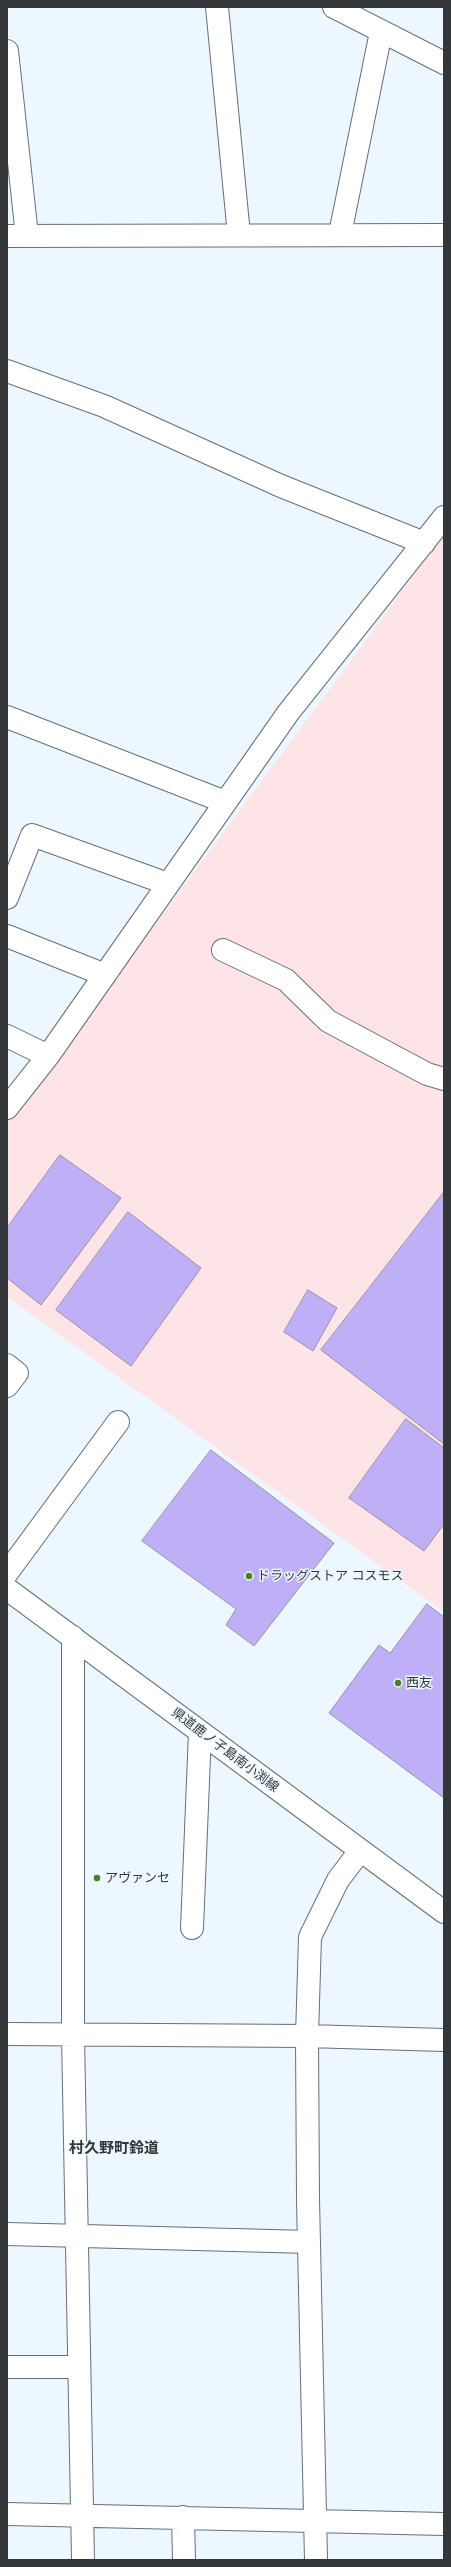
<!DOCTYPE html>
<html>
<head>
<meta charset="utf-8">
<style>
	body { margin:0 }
	#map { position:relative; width:451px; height:2567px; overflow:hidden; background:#ecf7ff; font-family:Quicksand,sans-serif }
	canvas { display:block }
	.frame { position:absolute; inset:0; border:8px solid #33373a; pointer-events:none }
</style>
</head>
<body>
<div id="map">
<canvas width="451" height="2567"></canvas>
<div class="frame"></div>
</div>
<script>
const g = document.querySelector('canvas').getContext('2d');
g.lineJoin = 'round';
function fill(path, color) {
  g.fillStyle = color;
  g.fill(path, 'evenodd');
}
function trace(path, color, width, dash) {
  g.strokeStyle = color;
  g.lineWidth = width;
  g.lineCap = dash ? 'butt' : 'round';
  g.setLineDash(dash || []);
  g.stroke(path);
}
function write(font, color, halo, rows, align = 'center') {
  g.font = font + ' Quicksand,"Noto Sans JP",sans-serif';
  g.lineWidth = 3;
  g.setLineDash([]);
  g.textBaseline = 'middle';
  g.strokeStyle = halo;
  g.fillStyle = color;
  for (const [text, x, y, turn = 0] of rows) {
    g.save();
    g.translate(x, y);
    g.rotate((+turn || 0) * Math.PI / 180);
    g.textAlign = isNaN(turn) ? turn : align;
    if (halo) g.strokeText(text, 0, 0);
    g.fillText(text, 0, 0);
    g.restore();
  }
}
fill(new Path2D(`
	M 444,535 L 444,1612 L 7,1297 L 7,1124 Z`), '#fee3e7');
const building = new Path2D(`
	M 60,1155 L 121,1198 L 41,1305 L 7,1278 L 7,1228 Z
	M 444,1192 L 444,1444 L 321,1350 Z
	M 128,1212 L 201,1268 L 131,1366 L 56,1310 Z
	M 308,1290 L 337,1308 L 313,1351 L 284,1332 Z
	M 406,1419 L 444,1448 L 444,1524 L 424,1551 L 349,1498 Z
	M 211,1450 L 334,1543 L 254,1646 L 226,1625 L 236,1609 L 142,1541 Z
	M 427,1604 L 444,1617 L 444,1798 L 329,1713 L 379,1645 L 390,1653 Z`);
fill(building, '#bfaff7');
trace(building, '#96949f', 1);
const minor = new Path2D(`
	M 217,7 L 239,235
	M 334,7 L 444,63
	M 7,51 L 27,236
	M 340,234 L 381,32
	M 7,236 L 444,235
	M 7,371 L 104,406 L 281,486 L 424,543
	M 7,717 L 225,802
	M 7,898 L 32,835 L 168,884
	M 7,936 L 105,975
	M 223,950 L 286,980 L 328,1021 L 427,1074 L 444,1079
	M 7,1036 L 48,1056
	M 7,1108 L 48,1056 L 288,713 L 444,517
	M 7,1365 L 17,1373 L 7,1386
	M 7,1573 L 118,1422
	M 73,1637 L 73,2036 L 83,2560
	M 192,1928 L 200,1732
	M 7,2034 L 307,2036 L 444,2040
	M 7,2234 L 309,2242
	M 7,2367 L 79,2367
	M 7,2514 L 444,2524
	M 183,2517 L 184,2560
	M 316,2560 L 308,2199 L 307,2036 L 310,1937 L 338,1880 L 360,1851`);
const major = new Path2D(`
	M 7,1589 L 444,1912`);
trace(minor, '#666f76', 24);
trace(major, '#666f76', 24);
trace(minor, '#fff', 22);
trace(major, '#fff', 22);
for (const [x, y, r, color] of [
	[249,1576,4,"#47811c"],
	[398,1683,4,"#47811c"],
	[97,1878,4,"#47811c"]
]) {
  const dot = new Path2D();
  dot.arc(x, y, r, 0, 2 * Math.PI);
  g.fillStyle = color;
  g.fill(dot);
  trace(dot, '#ecf7ff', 1.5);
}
write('13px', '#33373a', '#ecf7ff', [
	["ドラッグストア コスモス",257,1576],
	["西友",406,1683],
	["アヴァンセ",105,1878]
], 'left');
write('13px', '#33373a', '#ecf7ff', [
	["県道鹿ノ子島南小渕線",225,1750,37]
]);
write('bold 15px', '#33373a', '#ecf7ff', [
	["村久野町鈴道",114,2148]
]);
</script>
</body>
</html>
